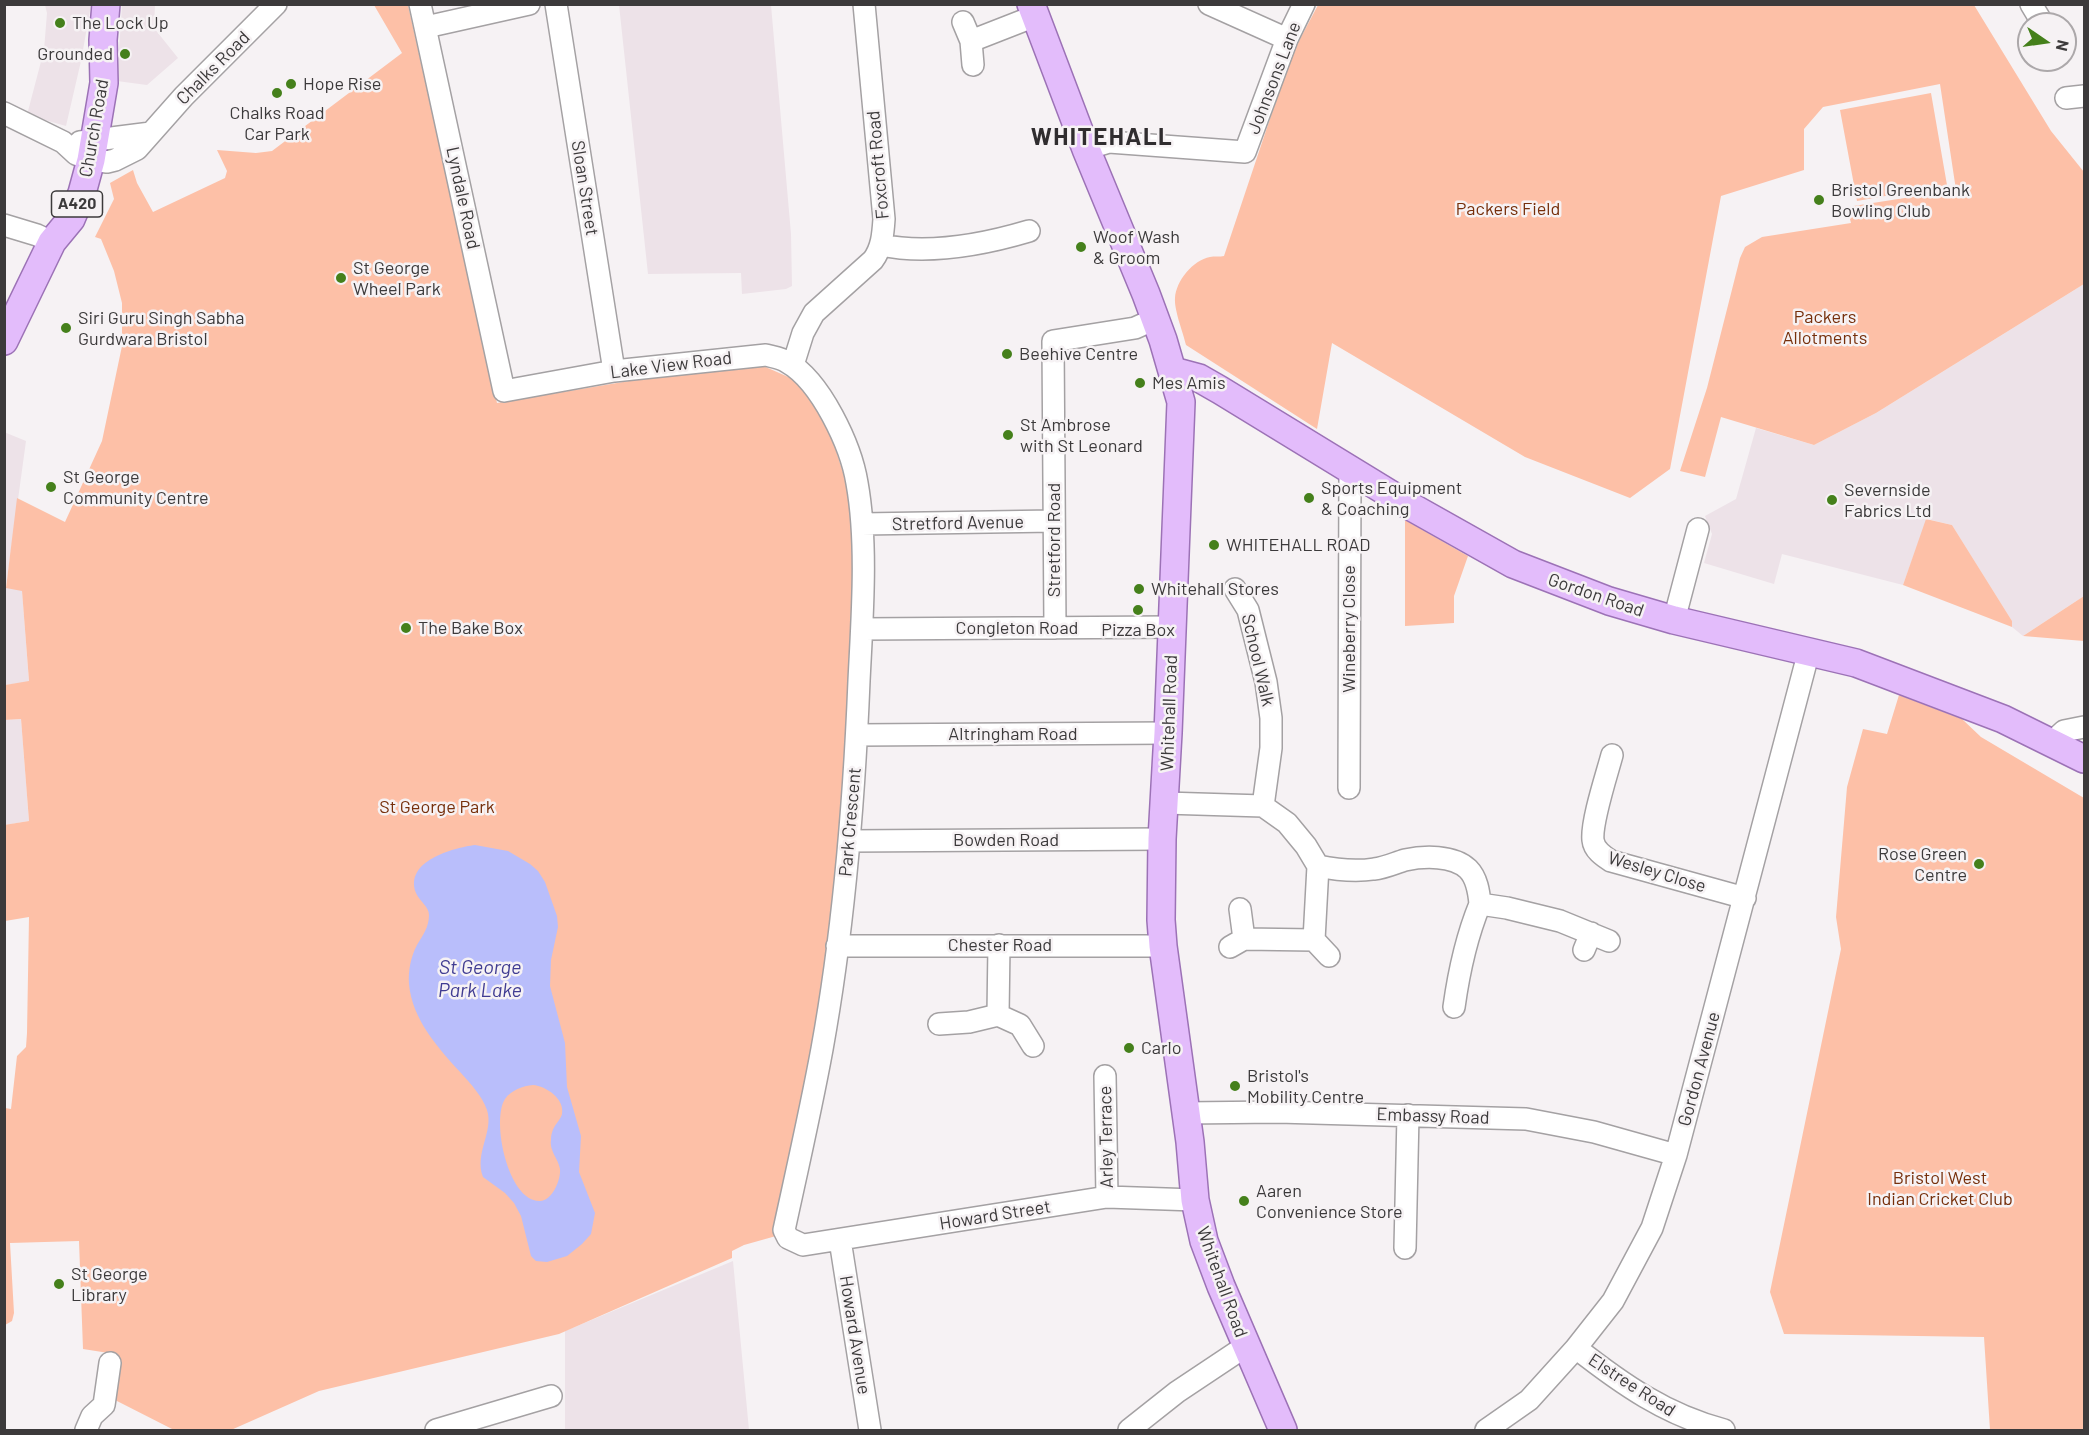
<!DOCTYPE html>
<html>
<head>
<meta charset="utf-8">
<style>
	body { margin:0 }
	#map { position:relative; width:2089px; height:1435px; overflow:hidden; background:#f6f2f4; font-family:Barlow,sans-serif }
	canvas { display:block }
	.frame { position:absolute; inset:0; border:6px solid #3c3a3b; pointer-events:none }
	.north { position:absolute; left:2017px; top:12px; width:60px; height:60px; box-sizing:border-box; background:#f6f2f4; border:2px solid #aca8aa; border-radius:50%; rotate:103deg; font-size:16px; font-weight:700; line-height:24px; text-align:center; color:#3c3a3b }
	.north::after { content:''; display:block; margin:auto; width:21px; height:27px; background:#45801b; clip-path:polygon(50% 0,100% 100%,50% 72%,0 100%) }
</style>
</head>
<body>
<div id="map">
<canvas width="2089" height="1435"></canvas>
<div class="frame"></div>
<div class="north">N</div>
</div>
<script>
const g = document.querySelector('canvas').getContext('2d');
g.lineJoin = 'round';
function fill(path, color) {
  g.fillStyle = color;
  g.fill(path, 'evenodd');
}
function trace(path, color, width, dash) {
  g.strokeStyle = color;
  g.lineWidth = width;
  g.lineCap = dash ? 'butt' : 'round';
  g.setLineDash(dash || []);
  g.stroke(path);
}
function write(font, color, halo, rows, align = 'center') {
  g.font = font + ' Barlow,sans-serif';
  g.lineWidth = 5;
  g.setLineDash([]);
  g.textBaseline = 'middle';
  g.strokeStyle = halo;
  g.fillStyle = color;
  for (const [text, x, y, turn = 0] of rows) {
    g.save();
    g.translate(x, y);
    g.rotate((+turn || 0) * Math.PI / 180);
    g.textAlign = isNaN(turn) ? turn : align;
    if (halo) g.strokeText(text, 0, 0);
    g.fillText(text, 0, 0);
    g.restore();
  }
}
fill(new Path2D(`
	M 45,5 L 91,5 L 81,61 L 66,126 L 27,115 L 44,50 L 47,13 Z
	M 122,5 L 155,5 L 154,28 L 178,58 L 147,85 L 117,81 Z
	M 619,5 L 771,5 L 791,234 L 792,286 L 786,289 L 742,294 L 741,273 L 648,274 Z
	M 2084,284 L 2084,596 L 2023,636 L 2012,627 L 2012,621 L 1952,525 L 1927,519 L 1903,585 L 1782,554 L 1774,584 L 1704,563 L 1712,534 L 1705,516 L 1736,499 L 1756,428 L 1814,445 L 1876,413 Z
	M 4,432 L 26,441 L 6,587 L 22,590 L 29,682 L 5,685 Z
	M 21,719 L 29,821 L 5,825 L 4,720 Z
	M 733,1261 L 749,1430 L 565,1430 L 565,1331 Z`), '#ede2e8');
fill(new Path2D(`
	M 374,5 L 408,5 L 497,403 L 719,366 L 761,365 L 793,379 L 812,402 L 831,435 L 846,482 L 856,542 L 843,850 L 809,1076 L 776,1236 L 744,1245 L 732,1251 L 732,1258 L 559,1334 L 319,1391 L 231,1430 L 174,1430 L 115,1400 L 115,1354 L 83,1349 L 79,1241 L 10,1243 L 14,1313 L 12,1321 L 5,1325 L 5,1108 L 11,1109 L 17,1056 L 26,1047 L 27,1033 L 29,917 L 5,921 L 4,825 L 29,821 L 21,719 L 4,720 L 5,685 L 29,681 L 22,591 L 6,588 L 17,498 L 65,522 L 102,441 L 122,346 L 122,303 L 114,271 L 101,239 L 95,237 L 114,199 L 110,183 L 133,170 L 137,183 L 153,212 L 225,178 L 227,171 L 217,150 L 256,153 L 272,151 L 402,53 Z
	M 1318,5 L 1974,5 L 2051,131 L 2084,172 L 2084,284 L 1876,413 L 1814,445 L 1721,417 L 1705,477 L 1680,471 L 1707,388 L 1740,258 L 1745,247 L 1762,237 L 1851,223 L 1847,207 L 1956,190 L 1940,84 L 1823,107 L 1804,129 L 1804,170 L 1721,196 L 1670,469 L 1630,498 L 1525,457 L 1332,343 L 1317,429 L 1186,345 C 1183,332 1174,310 1175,298 C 1176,281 1193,260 1210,257 C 1214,256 1220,257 1224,256 L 1291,56 Z
	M 1931,93 L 1947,185 L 1857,201 L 1840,110 Z
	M 1926,519 L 1952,525 L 2012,621 L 2012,627 L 1903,585 Z
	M 1405,520 L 1468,556 L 1454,596 L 1454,623 L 1405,626 Z
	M 2084,596 L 2084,641 L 2023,636 Z
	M 1899,695 L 1962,719 L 1981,737 L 2084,798 L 2084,1430 L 1990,1430 L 1984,1337 L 1784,1334 L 1770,1292 L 1841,949 L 1836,917 L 1847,787 L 1863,729 L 1887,734 Z`), '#fdc0a7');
fill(new Path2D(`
	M 475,845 L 508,851 L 530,864 L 538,871 L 545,882 L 557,916 L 558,927 L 551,960 L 550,986 L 565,1043 L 567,1087 L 581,1136 L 579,1172 L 595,1213 L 591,1234 L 582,1244 L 567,1256 L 547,1262 L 536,1261 L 531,1256 L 521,1216 L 514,1203 L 505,1193 L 483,1177 C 474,1153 494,1132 487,1110 C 482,1096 471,1084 461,1073 C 438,1048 412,1019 409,984 C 408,971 411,956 417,945 C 423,935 429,927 429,915 C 429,906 419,901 416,893 C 404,861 453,848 475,845 ZM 533,1085 C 546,1086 565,1099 562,1114 C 560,1122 552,1125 551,1139 C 549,1151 558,1158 560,1169 C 561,1180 552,1201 540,1201 C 508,1202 491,1120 505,1099 C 511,1090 523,1086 533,1085 Z`), '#b9befb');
const minor = new Path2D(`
	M 420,4 L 504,391 L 614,371 L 766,355 C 773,357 781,358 787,362 C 821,381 851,446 857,483 C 868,544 862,619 859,681 C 854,804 844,928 822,1049 C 811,1109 797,1170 784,1230 L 788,1238 L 803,1245 L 1107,1197 L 1195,1200
	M 556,4 L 614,371
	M 1209,4 L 1287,39
	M 2031,4 L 2043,24
	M 963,22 L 971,41 L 973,65
	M 426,27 L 529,4
	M 971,41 L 1035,16
	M 2066,98 L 2084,96
	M 4,113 L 63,142 L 76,154 L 91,160 L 107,162 L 115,160 L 137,149 L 184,96 L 276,4
	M 80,142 L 151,133
	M 1086,149 L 1109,142 L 1245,152 L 1287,39 L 1304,4
	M 4,225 L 37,235 L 52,242
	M 881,245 C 929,255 982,245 1029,231
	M 793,365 L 803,333 L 814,313 L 873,260 C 882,248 883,234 884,219 L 864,4
	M 862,524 L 1053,521
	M 1235,589 L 1248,610 L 1266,682 L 1271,718 L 1271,748 L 1263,806
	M 1674,620 L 1698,529
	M 1055,628 L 1053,341 L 1135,328 L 1155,319
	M 862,629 L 1172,627
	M 857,735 L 1168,733
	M 2052,742 L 2064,731 L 2084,727
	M 1612,755 C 1607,774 1591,822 1593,840 C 1594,850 1603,856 1611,861 L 1745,898
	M 1349,788 L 1350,470
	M 1165,803 L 1263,806 L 1287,823 L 1306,846 L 1318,866 C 1337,870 1355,872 1374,869 C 1385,868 1395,863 1405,860 C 1424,856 1453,855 1468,869 C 1477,878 1479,892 1480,904 L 1507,908 L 1560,921 L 1609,941
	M 849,841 L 1162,839
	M 1318,866 L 1314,940 L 1329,956
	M 1240,909 L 1244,939
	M 837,946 L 1163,946
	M 1230,947 L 1244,939 L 1314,940
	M 1584,950 L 1591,933
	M 1454,1007 C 1459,971 1466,938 1480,904
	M 998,1015 L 999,945
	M 939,1024 L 969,1022 L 998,1015 L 1020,1025 L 1033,1046
	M 1105,1076 L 1107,1197
	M 1185,1113 L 1278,1112 L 1526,1119 L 1594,1132 L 1676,1155
	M 840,1240 L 870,1430
	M 1405,1248 L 1408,1115
	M 1576,1348 C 1622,1384 1666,1415 1724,1430
	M 86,1430 L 92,1416 L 104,1405 L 110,1363
	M 436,1430 L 551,1396
	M 1129,1430 L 1177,1392 L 1246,1346
	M 1486,1430 L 1529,1400 L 1576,1348 L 1613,1301 L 1652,1228 L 1676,1155 L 1809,651`);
const major = new Path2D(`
	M 1031,4 L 1086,149 L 1146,294 L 1163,340 L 1181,402 L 1168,733 L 1162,839 L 1161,920 L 1163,946 L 1190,1142 L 1195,1200 L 1204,1241 L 1221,1286 L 1283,1430
	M 4,341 L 52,242 L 71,219 L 82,193 L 91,160 L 104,83 L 103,40 L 106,4
	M 1173,371 L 1199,378 L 1220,390 L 1408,505 L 1513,564 L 1609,601 L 1674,620 L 1856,663 L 2003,719 L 2084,759`);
trace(minor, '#a4a1a3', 24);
trace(major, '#9c72b6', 30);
trace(minor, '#fff', 21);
trace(major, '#e3bcfb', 27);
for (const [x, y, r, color] of [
	[60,23,6,"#45801b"],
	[125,54,6,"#45801b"],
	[291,84,6,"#45801b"],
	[277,93,6,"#45801b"],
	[1819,200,6,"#45801b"],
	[1081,247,6,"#45801b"],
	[341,278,6,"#45801b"],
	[66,328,6,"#45801b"],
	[1007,354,6,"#45801b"],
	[1140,383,6,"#45801b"],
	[1008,435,6,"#45801b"],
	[51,487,6,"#45801b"],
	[1309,498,6,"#45801b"],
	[1832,500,6,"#45801b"],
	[1214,545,6,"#45801b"],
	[1139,589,6,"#45801b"],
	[1138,610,6,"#45801b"],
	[406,628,6,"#45801b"],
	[1979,864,6,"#45801b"],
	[1129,1048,6,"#45801b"],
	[1235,1086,6,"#45801b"],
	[1244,1201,6,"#45801b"],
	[59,1284,6,"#45801b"]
]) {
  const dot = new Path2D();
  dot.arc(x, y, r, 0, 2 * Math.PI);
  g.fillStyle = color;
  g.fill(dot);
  trace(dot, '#f6f2f4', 2);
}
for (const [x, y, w] of [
	[77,204,51]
]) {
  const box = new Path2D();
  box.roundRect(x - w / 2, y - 13, w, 26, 4.5);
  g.fillStyle = '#f6f2f4';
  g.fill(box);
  trace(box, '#3c3a3b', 1.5);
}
write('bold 16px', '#3c3a3b', null, [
	["A420",77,204]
]);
write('18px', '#3c3a3b', '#f6f2f4', [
	["The Lock Up",72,23],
	["Grounded",113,54,"right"],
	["Hope Rise",303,84],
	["Chalks Road",277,113,"center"],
	["Car Park",277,134,"center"],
	["Bristol Greenbank",1831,190],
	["Bowling Club",1831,211],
	["Woof Wash",1093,237],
	["& Groom",1093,258],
	["St George",353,268],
	["Wheel Park",353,289],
	["Siri Guru Singh Sabha",78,318],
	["Gurdwara Bristol",78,339],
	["Beehive Centre",1019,354],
	["Mes Amis",1152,383],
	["St Ambrose",1020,425],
	["with St Leonard",1020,446],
	["St George",63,477],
	["Community Centre",63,498],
	["Sports Equipment",1321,488],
	["& Coaching",1321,509],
	["Severnside",1844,490],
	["Fabrics Ltd",1844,511],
	["WHITEHALL ROAD",1226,545],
	["Whitehall Stores",1151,589],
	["The Bake Box",418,628],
	["Pizza Box",1138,630,"center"],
	["Rose Green",1967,854,"right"],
	["Centre",1967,875,"right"],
	["Carlo",1141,1048],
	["Bristol's",1247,1076],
	["Mobility Centre",1247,1097],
	["Aaren",1256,1191],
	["Convenience Store",1256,1212],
	["St George",71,1274],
	["Library",71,1295]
], 'left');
write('18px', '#3c3a3b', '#f6f2f4', [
	["Chalks Road",213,68,-45],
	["Johnsons Lane",1274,78,-69],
	["Church Road",94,128,-80],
	["Foxcroft Road",878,165,-95],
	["Sloan Street",585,188,81],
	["Lyndale Road",463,198,78],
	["Lake View Road",671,365,-7],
	["Stretford Avenue",958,523,-1],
	["Stretford Road",1054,540,-90],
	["Gordon Road",1596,595,19],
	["Congleton Road",1017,628],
	["Wineberry Close",1349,629,-90],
	["School Walk",1258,660,77],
	["Whitehall Road",1169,713,-88],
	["Altringham Road",1013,734],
	["Park Crescent",850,822,-85],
	["Bowden Road",1006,840],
	["Wesley Close",1657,872,17],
	["Chester Road",1000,945],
	["Gordon Avenue",1699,1069,-75],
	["Embassy Road",1433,1116,2],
	["Arley Terrace",1106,1137,-91],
	["Howard Street",995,1215,-9],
	["Whitehall Road",1222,1282,70],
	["Howard Avenue",855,1335,81],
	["Elstree Road",1632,1385,33]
]);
write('18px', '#762f0b', '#f6f2f4', [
	["Packers Field",1508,209],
	["Packers",1825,317],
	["Allotments",1825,338],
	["St George Park",437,807],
	["Bristol West",1940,1178],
	["Indian Cricket Club",1940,1199]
]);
write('italic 20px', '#403c92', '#f6f2f4', [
	["St George",480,967],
	["Park Lake",480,990]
]);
g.letterSpacing = '1.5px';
write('bold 24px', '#302d2f', '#f6f2f4', [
	["WHITEHALL",1102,137]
]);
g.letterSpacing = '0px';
</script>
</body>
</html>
